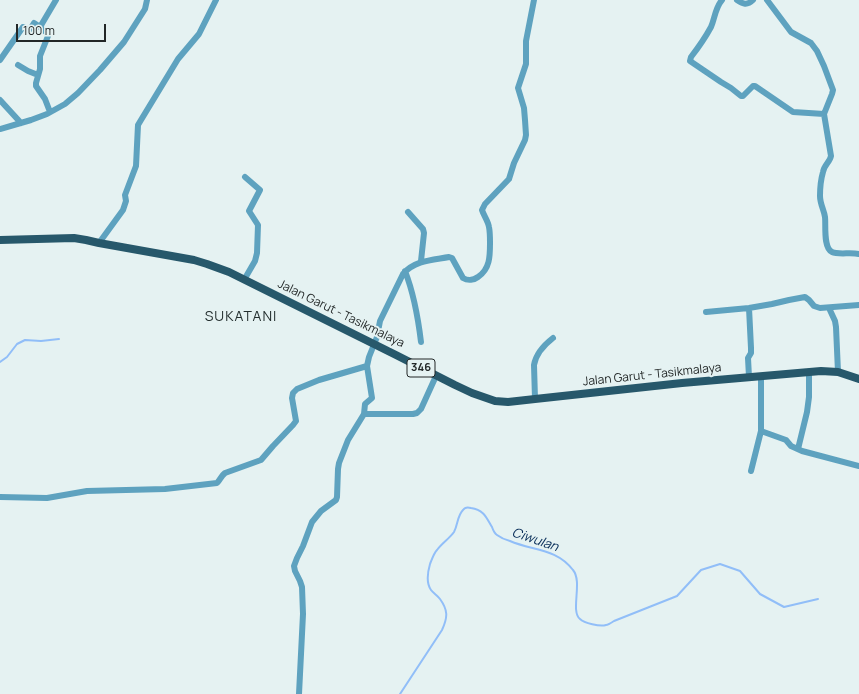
<!DOCTYPE html>
<html>
<head>
<meta charset="utf-8">
<style>
	body { margin:0 }
	#map { position:relative; width:859px; height:694px; overflow:hidden; background:#e5f2f2; font-family:Manrope,sans-serif }
	canvas { display:block }
	.scale { position:absolute; left:16px; top:24px; width:90px; height:18px; box-sizing:border-box; border:2px solid #222727; border-top:0; padding-left:5px; font-size:12px; line-height:14px; white-space:nowrap; color:#222727; -webkit-text-stroke:3px #e5f2f2; paint-order:stroke }
</style>
</head>
<body>
<div id="map">
<canvas width="859" height="694"></canvas>
<div class="scale">100 m</div>
</div>
<script>
const g = document.querySelector('canvas').getContext('2d');
g.lineJoin = 'round';
function trace(path, color, width, dash) {
  g.strokeStyle = color;
  g.lineWidth = width;
  g.lineCap = dash ? 'butt' : 'round';
  g.setLineDash(dash || []);
  g.stroke(path);
}
function write(font, color, halo, rows, align = 'center') {
  g.font = font + ' Manrope,sans-serif';
  g.lineWidth = 4;
  g.setLineDash([]);
  g.textBaseline = 'middle';
  g.strokeStyle = halo;
  g.fillStyle = color;
  for (const [text, x, y, turn = 0] of rows) {
    g.save();
    g.translate(x, y);
    g.rotate((+turn || 0) * Math.PI / 180);
    g.textAlign = isNaN(turn) ? turn : align;
    if (halo) g.strokeText(text, 0, 0);
    g.fillText(text, 0, 0);
    g.restore();
  }
}
trace(new Path2D(`
	M 0,362 L 7,357 L 17,344 L 25,340 L 41,341 L 59,339
	M 400,694 L 442,630 C 448,617 448,610 440,599 C 437,595 433,593 431,590 C 426,583 428,571 430,564 C 432,559 434,553 437,550 C 442,543 449,539 454,532 C 458,525 457,516 463,510 C 465,507 468,507 471,508 C 484,510 486,517 492,527 C 493,530 494,533 497,535 C 501,538 506,540 510,541 C 533,551 556,548 573,570 C 583,582 570,611 580,619 C 584,623 600,627 606,625 C 608,625 611,623 614,621 L 677,596 L 701,570 L 720,564 L 740,571 L 760,594 L 784,607 L 818,599`), '#91bef8', 2);
trace(new Path2D(`
	M 722,0 C 715,8 715,18 711,27 C 705,38 698,48 691,57 L 690,61 L 721,82 L 731,88 L 741,96 L 743,96 L 753,86 L 755,86 L 793,112 L 824,114
	M 737,0 C 743,4 747,6 753,0
	M 767,0 L 791,32 L 811,43 L 817,51 L 824,66 L 833,90 L 832,94 L 824,114 L 831,156 C 830,162 824,165 823,172 C 821,179 820,189 820,196 C 820,204 824,210 825,217 C 826,225 823,248 832,252 C 838,255 851,252 859,254
	M 40,27 L 47,33 L 48,36 L 40,56 L 40,69 L 36,83 L 36,86 L 45,99 L 50,112
	M 0,60 L 23,27 L 29,30 L 31,28 L 34,23 L 40,27 L 56,0
	M 18,65 L 28,71 L 38,75
	M 0,100 L 21,123
	M 0,129 L 31,120 L 47,114 L 65,104 L 78,93 L 100,70 L 124,42 L 145,9 L 147,0
	M 408,212 L 423,229 L 424,233 L 421,261
	M 99,243 L 123,210 L 126,201 L 125,195 L 136,166 L 138,125 L 141,120 L 178,59 L 199,34 L 216,0
	M 405,271 C 414,294 418,317 421,342
	M 244,280 L 255,261 L 257,253 L 258,225 L 249,211 L 260,190 L 245,177
	M 829,308 L 835,321 L 836,327 L 838,372
	M 706,312 L 749,308 L 772,304 L 789,300 L 805,297 L 809,300 L 814,306 L 820,308 L 859,305
	M 749,377 L 748,358 L 751,353 L 751,348 L 749,308
	M 535,399 L 534,365 C 536,353 544,345 553,338
	M 364,414 L 413,414 L 417,413 L 421,409 L 436,376
	M 761,431 L 786,440 L 791,446 L 802,451 L 859,466
	M 798,449 L 807,412 L 809,397 L 809,372
	M 751,471 L 761,431 L 761,377
	M 0,497 L 47,498 L 87,491 L 165,489 L 217,483 C 220,480 221,476 225,473 L 261,460 L 273,446 L 293,425 L 296,421 L 292,398 L 293,393 L 297,389 L 319,380 L 367,366
	M 299,694 L 303,614 L 302,587 L 300,581 L 295,571 L 294,566 L 297,558 L 303,546 L 312,522 L 321,511 L 336,500 L 337,497 L 338,469 L 339,463 L 348,440 L 364,414 L 365,404 L 372,398 L 367,366 L 369,357 L 377,337 L 380,321 L 403,274 C 415,260 433,260 449,257 L 452,258 L 463,278 C 468,281 474,280 478,277 C 490,269 490,256 490,243 C 490,238 490,232 489,227 C 488,221 484,216 482,210 L 485,204 L 509,179 L 514,163 L 525,140 L 526,135 L 525,120 L 524,108 L 518,88 L 526,64 L 526,41 L 534,0`), '#5ea2bf', 6);
trace(new Path2D(`
	M 0,240 L 74,238 L 86,240 L 99,243 L 194,260 L 207,264 L 229,272 L 396,355 L 455,385 L 472,393 L 495,401 L 508,402 L 535,399 L 682,383 L 821,371 L 838,372 L 859,379`), '#27586b', 8);
for (const [x, y, w] of [
	[421,368,28]
]) {
  const box = new Path2D();
  box.roundRect(x - w / 2, y - 9, w, 18, 3);
  g.fillStyle = '#e5f2f2';
  g.fill(box);
  trace(box, '#222727', 1);
}
write('bold 11px', '#222727', null, [
	["346",421,368]
]);
write('12px', '#222727', '#e5f2f2', [
	["Jalan Garut - Tasikmalaya",341,314,26],
	["Jalan Garut - Tasikmalaya",652,375,-6]
]);
write('italic 13px', '#042a56', '#e5f2f2', [
	["Ciwulan",535,540,19]
]);
g.letterSpacing = '1px';
write('14px', '#242f2f', '#e5f2f2', [
	["SUKATANI",241,317]
]);
g.letterSpacing = '0px';
</script>
</body>
</html>
